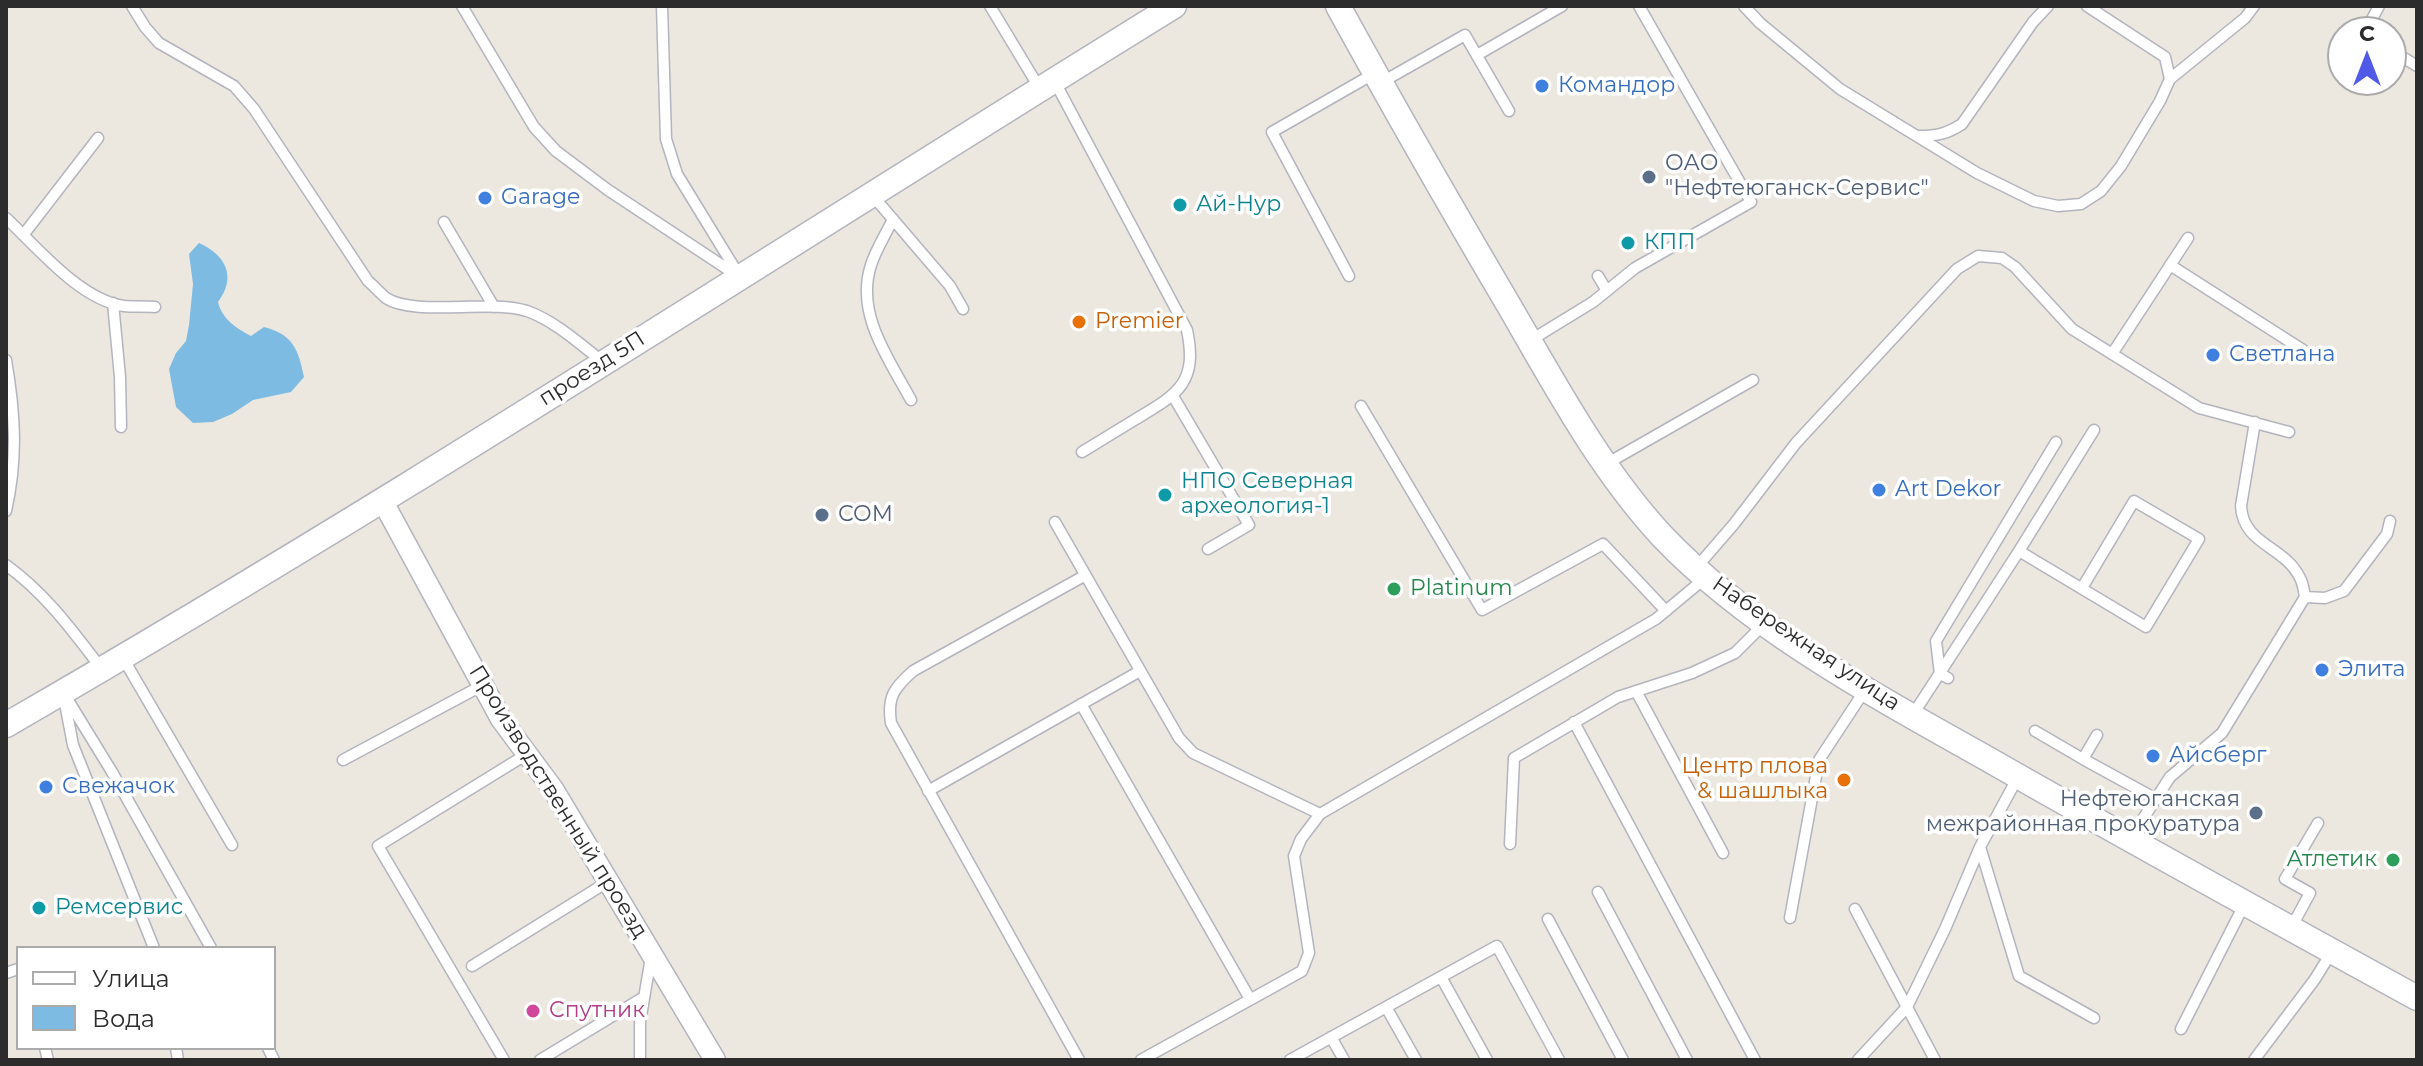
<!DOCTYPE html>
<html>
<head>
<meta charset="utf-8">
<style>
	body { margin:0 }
	#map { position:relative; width:2423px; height:1066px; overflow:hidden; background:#ece8e0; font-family:Montserrat,sans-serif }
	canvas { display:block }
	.frame { position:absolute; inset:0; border:8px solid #2c2c2c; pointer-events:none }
	.legend { position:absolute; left:16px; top:946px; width:260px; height:104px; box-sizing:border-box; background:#fff; border:2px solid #ababab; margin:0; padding:10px 14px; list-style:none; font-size:24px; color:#2c2c2c }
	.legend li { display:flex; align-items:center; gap:16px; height:40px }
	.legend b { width:40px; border:2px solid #ababab }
	.north { position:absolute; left:2327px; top:16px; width:80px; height:80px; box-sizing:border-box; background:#fff; border:2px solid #ababab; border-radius:50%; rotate:0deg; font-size:22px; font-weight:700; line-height:32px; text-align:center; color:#2c2c2c }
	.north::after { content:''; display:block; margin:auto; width:28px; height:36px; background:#5159e8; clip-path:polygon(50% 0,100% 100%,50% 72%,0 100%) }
</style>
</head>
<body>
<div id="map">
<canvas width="2423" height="1066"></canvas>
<div class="frame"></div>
<ul class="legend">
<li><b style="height:10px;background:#fff"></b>Улица</li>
<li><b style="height:22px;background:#7ebbe3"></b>Вода</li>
</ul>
<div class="north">С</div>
</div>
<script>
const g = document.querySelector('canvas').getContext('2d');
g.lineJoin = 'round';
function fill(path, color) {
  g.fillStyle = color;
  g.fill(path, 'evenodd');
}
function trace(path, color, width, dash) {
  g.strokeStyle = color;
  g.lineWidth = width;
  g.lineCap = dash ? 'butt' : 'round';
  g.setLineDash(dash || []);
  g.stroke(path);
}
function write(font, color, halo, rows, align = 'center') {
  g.font = font + ' Montserrat,sans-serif';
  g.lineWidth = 7;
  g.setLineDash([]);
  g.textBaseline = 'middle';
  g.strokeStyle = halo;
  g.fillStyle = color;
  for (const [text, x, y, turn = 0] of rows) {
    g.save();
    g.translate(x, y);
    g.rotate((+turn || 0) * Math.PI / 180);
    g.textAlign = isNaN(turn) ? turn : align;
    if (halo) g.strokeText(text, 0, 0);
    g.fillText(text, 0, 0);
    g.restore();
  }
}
fill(new Path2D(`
	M 199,243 C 226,255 237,277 218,302 C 222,319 236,328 251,336 L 264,327 C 293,335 298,348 304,377 L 291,392 L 253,400 L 232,414 L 213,422 L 193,423 L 176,407 L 169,369 L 176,353 L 186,341 L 189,325 L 193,284 L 189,254 Z`), '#7ebbe3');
const service = new Path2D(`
	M 132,6 L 145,27 L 159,43 L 234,86 L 254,109 L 368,281 C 374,286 380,293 386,298 C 415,317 490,299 527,311 C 555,321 580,344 603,362
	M 462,6 L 534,127 L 556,151 L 608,190 L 738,276
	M 662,6 L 666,139 L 677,174 L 737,272
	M 990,6 L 1040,89
	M 1744,6 L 1760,23 L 1840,89 L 1977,173 L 2034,201 L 2058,206 L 2081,204 L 2101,191 L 2121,166 L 2160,101 L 2170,79 L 2165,57 L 2087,6
	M 2372,32 L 2371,21 L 2379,6
	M 2391,50 L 2417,66
	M 1477,55 L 1562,6
	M 2170,79 L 2245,18 L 2254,6
	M 1055,82 L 1187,330 C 1198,383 1178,394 1136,419 C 1118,430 1100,441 1082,452
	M 1382,82 L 1465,35 L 1509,111
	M 1919,136 C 1936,136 1947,134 1962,124 L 2033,22 L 2048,6
	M 873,196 L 950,286 L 963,309
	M 6,218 C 37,247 80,300 124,306 C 134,307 145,306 155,307
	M 893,219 C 886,234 876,249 871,265 C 855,314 889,359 911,400
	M 444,222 L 494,307
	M 24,234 L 98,138
	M 2170,265 L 2303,350
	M 1349,276 L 1272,132 L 1375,73
	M 1598,276 L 1607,291
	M 113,303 L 120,377 L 121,427
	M 1531,340 L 1593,302 L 1635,268 L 1751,202 L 1639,6
	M 2112,354 L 2188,238
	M 6,360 C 15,412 18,458 6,511
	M 1173,396 L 1249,525 L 1208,549
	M 1361,406 L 1482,610 L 1603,544 L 1666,611
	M 2255,422 L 2241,506 C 2243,545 2285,546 2300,578 C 2303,583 2304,591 2305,597
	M 1606,464 L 1753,380
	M 1055,522 L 1179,738 L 1193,753 L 1320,814
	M 2019,551 L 2094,430
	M 6,565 C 45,593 72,630 101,668
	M 1696,568 L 1734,524 L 1796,443 L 1957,269 L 1978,256 L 2002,258 L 2015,267 L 2072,329 L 2199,408 L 2289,432
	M 123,658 L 232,845
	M 1948,678 L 1940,674 L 1936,641 L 2056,442
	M 1636,691 L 1723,853
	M 63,692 L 112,772 L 211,948
	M 64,698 L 73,745 L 154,948
	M 1081,704 L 1250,999
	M 1912,716 L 2019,551 L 2146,627 L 2199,539 L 2134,501 L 2082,588
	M 1574,722 L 1755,1060
	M 2035,731 L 2083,759
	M 2097,735 L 2083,759 L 2156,799
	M 343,760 L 483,685
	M 928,791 L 1140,671
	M 2130,839 L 2170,777 L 2222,733 L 2305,597 L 2325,598 L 2344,591 L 2387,534 L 2390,521
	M 1510,844 L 1514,758 L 1618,697 L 1692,673 L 1735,653 L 1764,624
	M 1980,847 L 2019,976 L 2094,1018
	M 1598,892 L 1687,1060
	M 1855,909 L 1935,1060
	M 1790,918 L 1819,760 L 1865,690
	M 1548,919 L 1623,1060
	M 2291,928 L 2310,893 L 2285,879 L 2318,823
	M 472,966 L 609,881
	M 6,973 L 18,969
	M 1441,977 L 1487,1060
	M 1386,1007 L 1416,1060
	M 2181,1029 L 2245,903
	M 1331,1037 L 1344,1060
	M 45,1048 L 48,1060
	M 176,1048 L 178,1060
	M 268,1048 L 274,1060
	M 504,1060 L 378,846 L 527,754
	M 540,1060 L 644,997
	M 640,1060 L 640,1022 L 651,957
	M 1079,1060 L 891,723 C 887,697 894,688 913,671 L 1084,576
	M 1141,1060 L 1302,971 L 1309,953 L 1294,856 L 1301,839 L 1320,814 L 1656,619 L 1704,579
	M 1290,1060 L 1497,946 L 1559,1060
	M 1858,1060 L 1907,1007 L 1945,929 L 1980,847 L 2018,777
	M 2254,1060 L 2315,979 L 2331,953`);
const minor = new Path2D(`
	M 382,500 L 501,719 L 553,789 L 715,1060`);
const tertiary = new Path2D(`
	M 1338,6 C 1394,108 1452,209 1511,309 C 1556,387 1601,470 1662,536 C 1750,629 1881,699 1993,762 C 2133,842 2275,920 2417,998
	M 6,725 C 402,497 785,246 1174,6`);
trace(service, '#b3b4be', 13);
trace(minor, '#b3b4be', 23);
trace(tertiary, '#b3b4be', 27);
trace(service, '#fff', 10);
trace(minor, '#fff', 20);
trace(tertiary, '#fff', 24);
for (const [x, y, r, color] of [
	[1542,86,8,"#3f7fe0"],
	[1649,177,8,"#5c6f8a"],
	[485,198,8,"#3f7fe0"],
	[1180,205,8,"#0f9aa8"],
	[1628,243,8,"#0f9aa8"],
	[1079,322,8,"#e8710a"],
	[2213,355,8,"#3f7fe0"],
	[1879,490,8,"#3f7fe0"],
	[1165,495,8,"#0f9aa8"],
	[822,515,8,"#5c6f8a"],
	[1394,589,8,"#2e9e5b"],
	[2322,670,8,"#3f7fe0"],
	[2153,756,8,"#3f7fe0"],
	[1844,780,8,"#e8710a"],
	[46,787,8,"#3f7fe0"],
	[2256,813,8,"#5c6f8a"],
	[2393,860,8,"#2e9e5b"],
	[39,908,8,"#0f9aa8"],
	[533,1011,8,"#d1479c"]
]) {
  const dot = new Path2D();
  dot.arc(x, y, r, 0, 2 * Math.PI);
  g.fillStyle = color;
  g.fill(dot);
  trace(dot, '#fff', 3);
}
write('22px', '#366cbe', '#fff', [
	["Командор",1558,86],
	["Garage",501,198],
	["Светлана",2229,355],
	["Art Dekor",1895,490],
	["Элита",2338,670],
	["Айсберг",2169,756],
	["Свежачок",62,787]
], 'left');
write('22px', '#4e5e75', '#fff', [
	["ОАО",1665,164],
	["\"Нефтеюганск-Сервис\"",1665,189],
	["СОМ",838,515],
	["Нефтеюганская",2240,800,"right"],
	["межрайонная прокуратура",2240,825,"right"]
], 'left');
write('22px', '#0d838f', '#fff', [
	["Ай-Нур",1196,205],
	["КПП",1644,243],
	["НПО Северная",1181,482],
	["археология-1",1181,507],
	["Ремсервис",55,908]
], 'left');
write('22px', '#c56008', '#fff', [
	["Premier",1095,322],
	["Центр плова",1828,767,"right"],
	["& шашлыка",1828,792,"right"]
], 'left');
write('22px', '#2c2c2c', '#fff', [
	["проезд 5П",592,369,-32],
	["Набережная улица",1806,644,34],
	["Производственный проезд",558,802,58]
]);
write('22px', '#27864d', '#fff', [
	["Platinum",1410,589],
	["Атлетик",2377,860,"right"]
], 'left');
write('22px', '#b23c85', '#fff', [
	["Спутник",549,1011]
], 'left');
</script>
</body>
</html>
